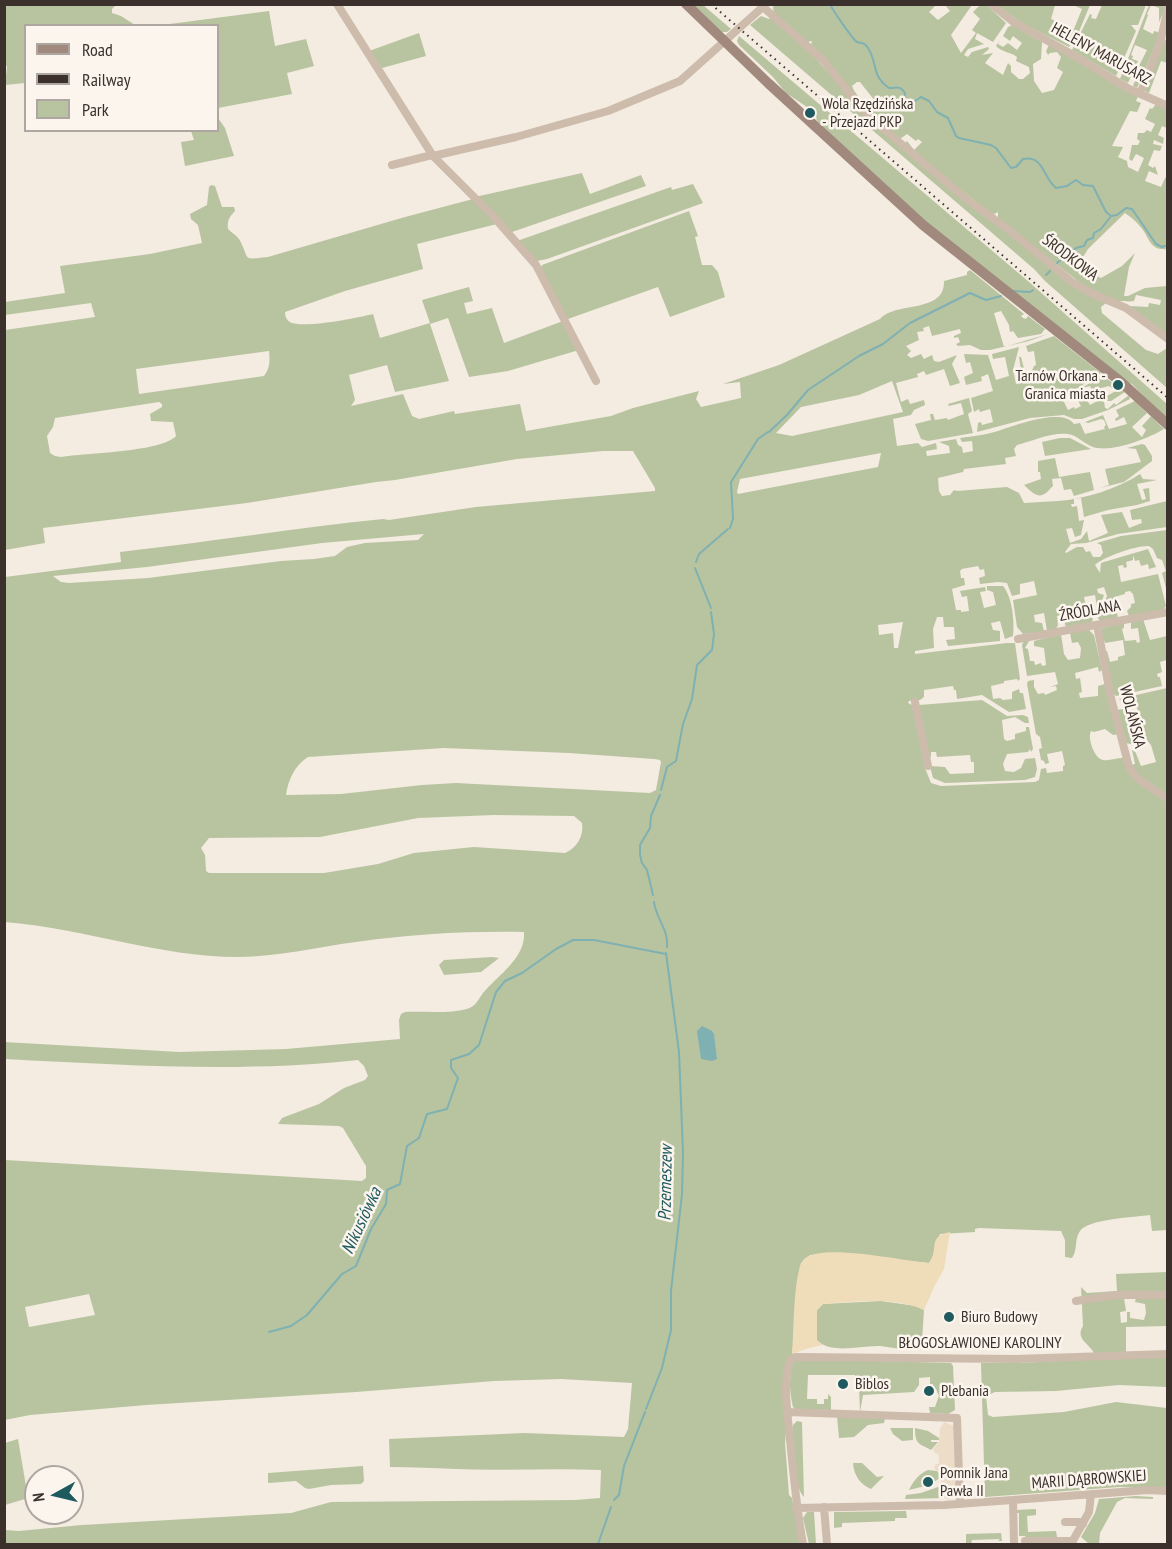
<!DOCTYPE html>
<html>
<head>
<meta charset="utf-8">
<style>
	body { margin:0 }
	#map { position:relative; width:1172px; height:1549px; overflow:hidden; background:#f4ebe1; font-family:"PT Sans Narrow",sans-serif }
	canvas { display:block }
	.frame { position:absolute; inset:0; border:6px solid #3b302b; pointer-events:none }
	.legend { position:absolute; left:24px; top:24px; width:195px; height:108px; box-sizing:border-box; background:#fbf5ee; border:2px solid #aea6a0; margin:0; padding:8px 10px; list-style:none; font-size:18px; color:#3b302b }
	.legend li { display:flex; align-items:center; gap:12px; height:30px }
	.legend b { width:30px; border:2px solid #aea6a0 }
	.north { position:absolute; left:24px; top:1465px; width:60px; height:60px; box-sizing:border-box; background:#fbf5ee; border:2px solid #aea6a0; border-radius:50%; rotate:262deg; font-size:16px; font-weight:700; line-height:24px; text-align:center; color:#3b302b }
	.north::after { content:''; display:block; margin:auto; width:21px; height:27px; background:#1f5a5e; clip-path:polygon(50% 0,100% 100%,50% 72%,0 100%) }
</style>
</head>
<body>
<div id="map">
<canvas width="1172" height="1549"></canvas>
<div class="frame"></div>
<ul class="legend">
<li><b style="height:8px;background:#a18a7d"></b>Road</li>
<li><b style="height:8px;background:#3b302b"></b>Railway</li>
<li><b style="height:16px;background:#b8c4a0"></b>Park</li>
</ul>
<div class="north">N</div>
</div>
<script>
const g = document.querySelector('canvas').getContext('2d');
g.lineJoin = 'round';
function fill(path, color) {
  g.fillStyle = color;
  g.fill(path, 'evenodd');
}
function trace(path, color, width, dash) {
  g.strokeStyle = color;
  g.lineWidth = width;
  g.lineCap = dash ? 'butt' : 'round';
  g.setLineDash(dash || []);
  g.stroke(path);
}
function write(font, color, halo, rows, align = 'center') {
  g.font = font + ' "PT Sans Narrow",sans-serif';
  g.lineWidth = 5;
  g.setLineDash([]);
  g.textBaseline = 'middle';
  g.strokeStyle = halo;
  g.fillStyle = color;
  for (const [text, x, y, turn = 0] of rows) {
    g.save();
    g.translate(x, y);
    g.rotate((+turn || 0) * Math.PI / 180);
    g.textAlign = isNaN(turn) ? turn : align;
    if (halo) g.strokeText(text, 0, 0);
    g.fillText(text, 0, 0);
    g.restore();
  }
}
fill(new Path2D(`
	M 5,4 L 116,5 L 112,9 L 112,13 L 121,16 L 135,25 L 26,26 L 25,83 L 5,85 L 7,67 L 4,61 Z
	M 775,4 L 933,5 L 935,6 L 929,12 L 938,20 L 950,11 L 945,5 L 972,5 L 951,35 L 961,53 L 976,33 L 972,30 L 980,19 L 973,12 L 980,5 L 987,5 L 1006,23 L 993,42 L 977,33 L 975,39 L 984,44 L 968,49 L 964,55 L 968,57 L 972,52 L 988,47 L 989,49 L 982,55 L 993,53 L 985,63 L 1003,75 L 1008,63 L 1011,66 L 1011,72 L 1019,79 L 1023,79 L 1030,73 L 1029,67 L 1016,61 L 1017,57 C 1011,52 1001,52 996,46 L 1000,40 L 998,44 L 1003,47 L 1008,43 L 1017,50 L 1022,43 L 1013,36 L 1010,41 L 1003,36 L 1008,27 L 1012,25 L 1042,42 L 1041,59 L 1033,64 L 1034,81 L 1042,93 L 1054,90 L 1063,72 L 1057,68 L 1061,57 L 1057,52 L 1050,53 L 1048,55 L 1046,51 L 1049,45 L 1138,96 L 1136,101 L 1141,103 L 1137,112 L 1130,111 L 1112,146 L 1123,147 L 1118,157 L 1127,161 L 1128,167 L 1138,172 L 1144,158 L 1136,154 L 1132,161 L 1129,159 L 1132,145 L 1138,145 L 1140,141 L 1137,139 L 1138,133 L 1144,133 L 1147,130 L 1151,132 L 1155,124 L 1145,119 L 1150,108 L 1152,109 L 1156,104 L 1167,109 L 1167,128 L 1162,126 L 1158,135 L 1164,138 L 1163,144 L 1154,140 L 1153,144 L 1162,146 L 1160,151 L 1154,150 L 1148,165 L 1153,168 L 1155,166 L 1158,175 L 1149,171 L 1145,181 L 1161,187 L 1165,178 L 1167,177 L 1167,249 C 1151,251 1150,240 1143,230 C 1139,224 1131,217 1125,213 L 1088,249 L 1083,257 L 1095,275 L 1101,278 L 1122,266 L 1135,253 L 1129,267 L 1124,296 L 1128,296 L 1145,288 L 1167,286 L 1167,337 L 1130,306 L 1148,307 L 1149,303 L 1160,305 L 1161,300 L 1136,295 L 1134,301 C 1129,302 1124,301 1117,301 L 1076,282 L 998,219 L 998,212 L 992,215 L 904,144 L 907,141 L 914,150 L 922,142 L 918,139 L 916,141 L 907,134 L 900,139 L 870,112 L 885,100 L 882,96 L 875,101 L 860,82 L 857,82 L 852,86 C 854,94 867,103 867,110 L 811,45 L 812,41 L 807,42 L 774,14 L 773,7 Z
	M 1001,4 L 1055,5 L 1051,19 L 1074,29 L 1082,9 L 1073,5 L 1090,5 L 1078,34 L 1069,47 L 1020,22 L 1000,7 Z
	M 691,5 L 703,5 L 731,29 L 727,32 L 722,32 Z
	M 1102,5 L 1146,5 L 1138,25 L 1131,25 L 1136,31 L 1116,76 L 1072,50 L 1090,14 L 1092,15 L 1091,18 L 1096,19 Z
	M 1149,5 L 1167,5 L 1159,22 L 1159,8 L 1151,5 L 1147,14 L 1148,15 L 1143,29 L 1153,34 L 1154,31 L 1158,32 L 1159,37 L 1137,88 L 1133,86 L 1137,76 L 1142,77 L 1144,72 L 1137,70 L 1147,50 L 1135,45 L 1131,55 L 1133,56 L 1132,59 L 1138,61 L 1128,83 L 1120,79 Z
	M 269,11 L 275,46 L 306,39 L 314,66 L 287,73 L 292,94 L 218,108 L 218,26 L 162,25 Z
	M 761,16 L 769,19 L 771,17 L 814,56 L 864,114 L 1106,303 L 1101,307 L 1102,313 L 1146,350 L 1158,354 L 1167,348 L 1167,388 L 1045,281 L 1034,269 L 750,25 Z
	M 419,33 L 426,56 L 382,68 L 369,51 Z
	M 739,36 L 1029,282 L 1167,404 L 1167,421 L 1132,384 L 1124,381 L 921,218 L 830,136 L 816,119 L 817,118 L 812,113 L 813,111 L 786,93 L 773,77 L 739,45 L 737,41 Z
	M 1167,39 L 1167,63 L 1161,61 L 1149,93 L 1146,92 L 1145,88 L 1165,40 Z
	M 218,118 L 225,128 L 234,156 L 185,166 L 181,142 L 194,140 L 191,131 L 218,130 Z
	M 582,173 L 590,194 L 641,175 L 646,186 L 509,233 L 475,197 Z
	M 693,184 L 703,203 L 547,259 L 537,261 L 517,241 C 568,223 620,205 671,187 L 672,190 Z
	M 211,185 L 215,186 L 222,207 L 234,207 L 235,211 C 229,217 227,221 228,229 C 232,233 236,235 239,239 C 251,260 240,260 268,257 L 405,217 L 473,199 L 497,224 L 417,244 L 423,269 L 345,291 L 285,312 C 285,317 287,321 292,323 C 307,328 357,318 373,314 L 380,338 L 430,323 L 422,300 L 469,287 L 473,301 L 464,303 L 467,314 L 492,308 L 504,343 L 563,321 L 579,350 L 508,371 L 469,377 L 448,318 L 430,324 L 449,381 L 395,392 L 387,365 L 349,375 L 355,400 L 351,406 L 403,394 L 412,416 L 419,419 L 454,411 L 455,414 L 520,404 L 526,431 L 611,416 L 633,408 L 699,391 L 696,399 L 701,407 L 741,398 L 740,382 L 723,384 L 779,365 L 880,319 C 896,301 945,314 944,281 L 967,275 L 967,272 L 970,270 L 1024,314 L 1021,316 L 1023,318 L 1026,319 L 1028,316 L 1045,329 L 1041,334 L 1018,338 L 1013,331 L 1010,332 L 1009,325 L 1001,311 L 994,313 L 1004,347 L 1048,334 L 1029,341 L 990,350 L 981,350 L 970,345 L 958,346 L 956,344 L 960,342 L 958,337 L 954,338 L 954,336 L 961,333 L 960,329 L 932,336 L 929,326 L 923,328 L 924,331 L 917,332 L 919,340 L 906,346 L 911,351 L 907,355 L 911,358 L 921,354 L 924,359 L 932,355 L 934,361 L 939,362 L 957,355 L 952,364 L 960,383 L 950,386 L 944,369 L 926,375 L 924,371 L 917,374 L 918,377 L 896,383 L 901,402 L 908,399 L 910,404 L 924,400 L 925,405 L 914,410 L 911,415 L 893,419 L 897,446 L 918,443 L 922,447 L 936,443 L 937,449 L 926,451 L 927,456 L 950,453 L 949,446 L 939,442 L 956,439 L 958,445 L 962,447 L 963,453 L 973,451 L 972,441 L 962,442 L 960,438 C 973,436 986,435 998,431 C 1014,426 1062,407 1074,424 L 1080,423 L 1085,434 L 1105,429 L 1104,427 L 1106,425 L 1104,420 L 1101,419 L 1088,423 L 1085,422 L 1103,415 L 1109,429 L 1127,424 L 1124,417 L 1116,421 L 1115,419 L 1119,416 L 1116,410 L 1135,401 L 1147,413 L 1132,427 L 1142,437 L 1146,430 L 1142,426 L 1151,416 L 1164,429 C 1147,439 1112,453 1093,447 C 1084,444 1077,435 1068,434 C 1052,432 1032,441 1017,445 L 1014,449 L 1016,456 L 1005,458 L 1006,464 L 964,469 L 963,472 L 938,478 L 939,491 L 942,496 L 950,495 L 954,490 L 957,491 L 1007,487 L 1019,493 L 1024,503 C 1036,502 1046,502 1058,501 C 1085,499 1117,489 1140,474 L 1143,479 L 1157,480 L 1137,484 L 1142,500 L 1146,499 L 1143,489 L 1149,488 L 1150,501 L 1137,505 L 1108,510 L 1084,517 L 1081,498 L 1074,499 L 1074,504 L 1071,504 L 1072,507 L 1077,506 L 1079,521 L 1084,520 L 1081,535 L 1075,537 L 1072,528 L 1066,529 L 1070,543 L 1081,539 L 1087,531 L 1089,541 L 1108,533 L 1101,515 L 1122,512 L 1129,528 L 1142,523 L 1141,519 L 1132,520 L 1130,510 L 1167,501 L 1167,527 L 1118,534 L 1086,543 L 1071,544 L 1065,552 L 1066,553 L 1077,547 L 1083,547 L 1086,552 L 1090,551 L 1093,557 L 1100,557 L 1103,553 L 1101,545 L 1097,543 L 1121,536 L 1167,530 L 1167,592 L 1162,573 L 1166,571 L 1162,560 L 1157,558 L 1153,549 L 1149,546 C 1137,545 1103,557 1095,565 L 1100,573 L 1101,563 L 1104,562 L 1148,549 L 1156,567 L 1149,569 L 1148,564 L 1141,566 L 1139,560 L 1135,561 L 1133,555 L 1133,560 L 1126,562 L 1127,567 L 1124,568 L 1123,565 L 1118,566 L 1121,582 L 1158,574 L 1166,606 L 1163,610 L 1129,616 L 1127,611 L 1131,607 L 1131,604 L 1135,603 L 1133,594 L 1130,591 L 1125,592 L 1125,594 L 1114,597 L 1118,618 L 1100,621 L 1098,618 L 1107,596 L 1104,587 L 1097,589 L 1098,593 L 1104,595 L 1098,612 L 1095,595 L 1084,597 L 1087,612 L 1093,619 L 1092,622 L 1066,627 L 1064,621 L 1078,616 L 1075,607 L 1066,609 L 1068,619 L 1062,620 L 1061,615 L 1057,616 L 1058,625 L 1056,629 L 1047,631 L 1044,613 L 1034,615 L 1035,622 L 1042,623 L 1044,631 L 1023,634 L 1017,627 L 1013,600 L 1037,595 L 1034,581 L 1020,584 L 1020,594 L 1012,596 L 1007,583 L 998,582 L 980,584 L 979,578 L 985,576 L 984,569 L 980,570 L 978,566 L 962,569 L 960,571 L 961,578 L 964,578 L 965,585 L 952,589 L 956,610 L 961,610 L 961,612 L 969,611 L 967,596 L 962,597 L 960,591 L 985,587 L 986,591 L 980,592 L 984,608 L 996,605 L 993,592 L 987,590 L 987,586 L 1003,586 C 1012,596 1015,622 1013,636 L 1005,639 L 1000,621 L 991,623 L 993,630 L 1000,631 L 1000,641 L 948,646 L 946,640 L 955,639 L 954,627 L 944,627 L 943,617 L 937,617 L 933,629 L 934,648 L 915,651 L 915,654 L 1007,643 L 1015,643 L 1020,679 L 1018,681 L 1017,679 L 1004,681 L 1004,683 L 991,686 L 993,699 L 1000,698 L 1003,700 L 1012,699 L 1012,692 L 1019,689 L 1020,693 L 1023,693 L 1026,709 L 1009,712 L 982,695 L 957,699 L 956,690 L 954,690 L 953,686 L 924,690 L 924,697 L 920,700 L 909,701 L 908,703 L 912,705 L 925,768 L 931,783 L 941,786 L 1035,782 L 1039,780 L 1041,769 L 1046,768 L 1047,773 L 1063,771 L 1063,766 L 1065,765 L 1062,751 L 1047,754 L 1049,763 L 1045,764 L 1044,761 L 1041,760 L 1039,749 L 1042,748 L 1040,737 L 1036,734 L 1027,684 L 1028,681 L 1034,680 L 1034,687 L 1038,694 L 1044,693 L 1045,695 L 1057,690 L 1056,686 L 1050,687 L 1058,684 L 1055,672 L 1027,676 L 1022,645 L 1024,641 L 1029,641 L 1025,648 L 1028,649 L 1030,661 L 1034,661 L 1035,665 L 1041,663 L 1042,666 L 1046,665 L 1044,648 L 1034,646 L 1034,641 L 1061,634 L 1064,654 L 1068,660 L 1080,658 L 1081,648 L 1078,642 L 1072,643 L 1070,633 L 1088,629 L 1094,635 L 1102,670 L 1099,672 L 1098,667 L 1075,673 L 1076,679 L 1080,678 L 1082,692 L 1079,693 L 1080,698 L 1098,696 L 1098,686 L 1105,684 L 1119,734 L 1113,735 L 1105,729 L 1094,732 L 1091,731 C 1087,739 1095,759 1103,760 C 1109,761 1117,758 1123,758 L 1124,763 L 1167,800 L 1167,1230 L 1152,1231 L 1150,1215 C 1135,1217 1088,1219 1080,1231 C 1074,1239 1078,1250 1072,1258 L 1065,1257 L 1065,1240 L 1061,1231 L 979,1228 L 975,1229 L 975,1232 L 940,1234 C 936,1244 934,1257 929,1263 L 844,1254 L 810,1255 L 801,1263 L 799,1271 L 785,1443 L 789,1495 L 792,1498 L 800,1544 L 5,1544 L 5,1530 L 19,1531 L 82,1525 L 291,1513 L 331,1502 L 576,1500 L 600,1498 L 601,1470 C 553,1468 504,1471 456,1469 C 434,1468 412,1467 390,1467 L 389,1439 L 525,1433 L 624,1437 L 628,1429 L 632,1383 L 561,1379 L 494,1381 L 356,1392 L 146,1405 L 30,1415 L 5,1420 L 5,1160 L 362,1181 L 366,1178 L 366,1166 L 343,1128 L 339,1126 L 278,1124 L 282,1118 L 319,1104 L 344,1088 L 365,1080 L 368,1076 L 364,1066 L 358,1060 C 241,1073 122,1065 5,1059 L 4,1042 L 179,1052 L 286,1049 L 400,1039 L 399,1020 L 401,1014 L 405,1012 C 425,1011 448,1014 467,1009 C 476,1006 478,1000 483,993 C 498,975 526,958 524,932 C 468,931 411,934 356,942 C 317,947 277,957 238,957 C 159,957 83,928 5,922 L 5,577 L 121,562 L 120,552 C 208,542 295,528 383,519 L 389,520 L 476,507 L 655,491 L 655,488 L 633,451 L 603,451 L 517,459 L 395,480 L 376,482 L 247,503 L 43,528 L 45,543 L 5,550 L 5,330 L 95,317 L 91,303 L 5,315 L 5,302 L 65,293 L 60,266 L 150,254 L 202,243 L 198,225 L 191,219 L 190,214 L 207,205 L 209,187 ZM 269,351 C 270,361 270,368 264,376 L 139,394 L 136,369 ZM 892,381 L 903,412 L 792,436 L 776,433 L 801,407 L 859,395 ZM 159,402 L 162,404 L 162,407 L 150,414 L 151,421 L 173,422 L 176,436 C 162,452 85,453 61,457 L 55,456 L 50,453 L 47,436 L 53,427 L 55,418 ZM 881,453 L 878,467 L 738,494 L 737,492 L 740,479 ZM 424,534 L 418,540 L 365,543 L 347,547 L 335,556 L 314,559 L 281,561 L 148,578 L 69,583 L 61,582 L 53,576 L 147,567 L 322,543 ZM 903,622 L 898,648 L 894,648 L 893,633 L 879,635 L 878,625 ZM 444,748 L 569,753 L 654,759 L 660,760 L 661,762 L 656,790 L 650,793 L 456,783 L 422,785 L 341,794 L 286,795 C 288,780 295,765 308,757 ZM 494,815 L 574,816 L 582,823 C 584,836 577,848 565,853 L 474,847 L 414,853 L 378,864 L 324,873 L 209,873 L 206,871 L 205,855 L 201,848 L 209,838 L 320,837 L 418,818 ZM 89,1294 L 95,1315 L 29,1327 L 25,1307 Z
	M 689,211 L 698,236 L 695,237 L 702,265 L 712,265 L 718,272 L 725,297 L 670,317 L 658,287 L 565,320 L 541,267 L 542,265 Z
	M 1054,336 L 1101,373 L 1075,390 L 1061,396 L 1068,410 L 1074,407 L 1075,409 L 1081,406 L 1077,399 L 1074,400 L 1076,393 L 1083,398 L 1085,397 L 1090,405 L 1116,391 L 1109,386 L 1097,389 L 1099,393 L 1095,395 L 1090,386 L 1082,388 L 1102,375 L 1125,392 L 1111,401 L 1104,401 L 1105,408 L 1108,409 L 1114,403 L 1116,405 L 1129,395 L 1130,399 L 1108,410 L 1082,419 L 1074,419 L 1064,415 L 1030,418 L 977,432 L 978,423 L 981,422 L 982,425 L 993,422 L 990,409 L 980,412 L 979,409 L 974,412 L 971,398 L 993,391 L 988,374 L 981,377 L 982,381 L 966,385 L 964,377 L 973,373 L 970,362 L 966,363 L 964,354 L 988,355 L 996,380 L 1009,376 L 1005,357 L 993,359 L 992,354 L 1019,347 L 1013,370 L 1016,384 L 1023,382 L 1019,357 L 1021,357 L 1025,372 L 1023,373 L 1024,378 L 1029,377 L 1034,366 L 1036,365 L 1034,351 L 1028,352 L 1026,346 L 1023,347 Z
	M 969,398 L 972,411 L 968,414 L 973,433 L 928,441 L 921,439 L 915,424 L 931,420 L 930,414 L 933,414 L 935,420 L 947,418 L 948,420 L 964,414 L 961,403 L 949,406 L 948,404 Z
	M 1060,438 L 1070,438 L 1091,449 L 1045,456 L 1042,442 Z
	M 1142,444 L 1145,445 L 1152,456 L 1152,461 L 1124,482 L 1100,488 L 1109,485 L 1105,469 L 1141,462 L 1136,449 L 1127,448 Z
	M 1055,458 L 1059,477 L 1090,472 L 1094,490 L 1074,496 L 1071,489 L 1064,490 L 1061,478 L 1052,479 L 1053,486 C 1050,488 1049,491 1046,493 C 1037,500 1030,490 1024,485 L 1041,479 L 1040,472 L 1038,472 L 1038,461 Z
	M 1143,619 L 1150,640 L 1167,636 L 1167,660 L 1160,662 L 1162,672 L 1157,674 L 1158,677 L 1160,677 L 1162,686 L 1116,696 L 1113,693 L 1104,652 L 1107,651 L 1110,662 L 1118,660 L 1118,657 L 1125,655 L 1123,640 L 1105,643 L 1104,640 L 1101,640 L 1102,628 L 1124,623 L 1124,628 L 1122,629 L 1125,641 L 1136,640 L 1137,643 L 1140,642 L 1138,628 L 1131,629 L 1131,622 Z
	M 1167,688 L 1167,796 L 1144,781 L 1130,765 L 1135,764 L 1132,750 L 1135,751 L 1141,766 L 1156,762 L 1151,745 L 1147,740 L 1131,744 L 1125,743 L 1117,710 L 1123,709 L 1130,729 L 1142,729 L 1141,720 L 1134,699 L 1122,702 L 1119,699 Z
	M 982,700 L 1007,716 L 1023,715 L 1028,717 L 1029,723 L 1025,723 L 1015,717 L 1002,720 L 1004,739 L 1007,741 L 1015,739 L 1015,734 L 1026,731 L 1026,727 L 1029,727 L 1033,749 L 1031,752 L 1030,749 L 1028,752 L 1007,754 L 1003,764 L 1005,771 L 1014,772 L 1021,768 L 1025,759 L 1035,758 L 1037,769 L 1035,777 L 1025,780 L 945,783 L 933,778 L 930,766 L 945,767 L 950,774 L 974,773 L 974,762 L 971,762 L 970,755 L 937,757 L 936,752 L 931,752 L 931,758 L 927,750 L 919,705 Z
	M 492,957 L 499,958 L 481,972 L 444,975 L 439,965 L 444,960 Z
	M 1167,1272 L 1167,1293 L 1124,1298 L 1126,1311 L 1120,1312 L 1121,1323 L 1127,1322 L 1127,1312 L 1130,1312 L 1130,1318 L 1144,1320 L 1146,1313 L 1145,1304 L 1135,1302 L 1136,1297 L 1167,1296 L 1167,1326 L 1126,1327 L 1126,1353 L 1094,1353 C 1089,1343 1075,1339 1083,1326 L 1081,1287 L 1087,1293 L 1117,1291 L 1116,1274 Z
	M 881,1301 L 916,1306 L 924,1310 L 922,1341 C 912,1355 892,1346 877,1346 C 857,1346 834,1354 817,1341 L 817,1310 L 823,1304 Z
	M 1167,1356 L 1167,1387 L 1119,1385 L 1056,1391 L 995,1392 L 986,1396 L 988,1415 L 993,1417 L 1064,1412 L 1116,1402 L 1167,1408 L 1167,1488 L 1119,1487 L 985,1497 L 981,1363 L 1017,1363 Z
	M 805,1359 L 951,1363 L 953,1366 L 955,1410 L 948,1414 L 930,1413 L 929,1407 L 935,1407 L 939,1396 L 936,1389 L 933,1389 L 933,1384 L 930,1384 L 930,1377 L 919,1378 L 919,1385 L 914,1392 L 863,1395 L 860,1412 L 859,1387 L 856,1386 L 855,1375 L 808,1375 L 807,1399 L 817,1399 L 817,1404 L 824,1404 L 824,1399 L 828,1399 L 828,1394 L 831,1397 L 831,1410 L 795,1409 L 793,1407 C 791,1398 786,1368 795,1361 C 797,1360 803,1359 805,1359 Z
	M 837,1416 L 885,1418 L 884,1423 L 868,1425 L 854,1437 L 839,1438 Z
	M 797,1421 L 802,1422 L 804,1497 C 793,1486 792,1441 793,1425 Z
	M 890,1428 L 913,1428 L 913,1440 L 902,1441 L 893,1434 Z
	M 915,1428 L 928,1431 L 939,1438 L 939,1440 L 931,1440 L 931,1442 L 938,1442 L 931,1450 C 919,1443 915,1445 915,1428 Z
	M 18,1439 L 28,1498 L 5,1505 L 5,1443 Z
	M 853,1463 L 862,1463 L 877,1477 L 884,1476 L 871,1489 C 860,1484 854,1476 853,1463 Z
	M 363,1466 L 364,1481 L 361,1484 L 331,1485 L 309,1489 L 305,1488 L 296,1481 L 268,1483 L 268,1473 Z
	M 928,1470 L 937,1471 L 940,1474 L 940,1478 L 929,1485 L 909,1490 C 913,1481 920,1473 928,1470 Z
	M 941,1486 L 945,1498 L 905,1499 L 906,1495 L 921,1493 Z
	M 1136,1496 L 1153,1497 L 1153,1499 L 1125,1498 L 1117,1502 L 1100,1533 L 1099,1544 L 1089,1544 L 1081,1537 L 1095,1513 L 1099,1499 Z
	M 1036,1509 L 1036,1515 L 1027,1516 L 1028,1532 L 1056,1531 L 1057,1537 L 1026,1538 L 1025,1536 L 1019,1536 L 1019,1513 L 1016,1513 L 1015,1510 Z
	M 906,1511 L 907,1518 L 895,1518 L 895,1521 L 842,1523 L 842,1527 L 834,1528 L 834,1512 Z
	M 807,1512 L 814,1512 L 816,1544 L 809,1544 L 803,1518 Z
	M 1001,1533 L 1002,1541 L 998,1541 L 1000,1539 L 972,1540 L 971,1544 L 966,1544 L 966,1534 Z`), '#b8c4a0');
fill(new Path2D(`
	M 950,1232 L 944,1269 L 934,1287 L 924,1310 C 893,1296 855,1302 823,1304 L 817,1310 L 817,1340 L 823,1345 L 809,1348 L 792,1354 C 794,1332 793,1280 802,1262 C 812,1240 907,1262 929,1263 C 940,1249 926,1237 950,1232 Z`), '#efdcb8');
fill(new Path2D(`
	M 944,1422 L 954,1426 L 956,1493 L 949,1500 L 946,1499 L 941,1486 L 940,1474 L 934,1468 L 936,1464 L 939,1464 L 939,1459 L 938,1453 L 936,1454 L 933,1449 L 939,1442 L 940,1429 Z`), '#ecdcc8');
fill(new Path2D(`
	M 702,1026 L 712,1031 L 714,1034 L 717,1059 L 712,1061 L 701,1059 L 697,1031 Z`), '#7fb0b2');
trace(new Path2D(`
	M 830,4 C 832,9 853,40 857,42 C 863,44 864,42 868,48 C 878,63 871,76 889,88 C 897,88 900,85 905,93 L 904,100 L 906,103 L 912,103 L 921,97 L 929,101 L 937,112 L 948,118 L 956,136 L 959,138 L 991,145 L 996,148 L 1011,168 L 1016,167 L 1023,159 C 1044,155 1043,178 1056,188 L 1067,186 L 1076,180 L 1083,185 L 1093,186 L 1106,212 L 1111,216
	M 1111,216 L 1117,215 L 1126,208 L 1132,209 L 1156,244 L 1162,247 L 1168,245
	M 1057,263 L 1076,248 L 1084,246 L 1087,240 L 1093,238 L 1094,233 L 1101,229 L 1111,216
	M 1046,275 L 1050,271
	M 1013,291 L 1030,292 L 1033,290
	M 769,432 L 787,415 L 808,390 L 859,356 L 883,344 L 910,323 L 970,293 L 986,300 L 1001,296
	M 730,528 L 733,519 L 731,482 L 758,439 L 768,432
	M 696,562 L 699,554 L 728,529
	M 695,568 L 711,608
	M 661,790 L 667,767 L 676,761 L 683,724 L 692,699 L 697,665 L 712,650 L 714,634 L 711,612
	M 640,854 L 640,845 L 650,828 L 651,816 L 660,795
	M 640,855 L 642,863 L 647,870 L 653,895
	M 654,902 C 656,919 669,930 667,947
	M 269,1332 L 291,1326 L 307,1315 L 342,1274 L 356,1266 L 371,1229 L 386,1204 L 387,1190 L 400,1184 L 407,1146 L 419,1138 L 427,1114 L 447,1109 L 458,1078 L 451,1068 L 451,1060 L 469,1054 L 479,1045 L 496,992 L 505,981 L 522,973 L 556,949 L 573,940 L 594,940 L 666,954
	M 646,1409 L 662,1368 L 671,1330 L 671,1291 L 682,1194 L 683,1153 L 679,1052 L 666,953
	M 614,1500 L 619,1495 L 624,1466 L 645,1412
	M 598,1544 L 611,1507`), '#7fb0b2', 2);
trace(new Path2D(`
	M 337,4 L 433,156 L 493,216 L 536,265 L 596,381
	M 991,4 L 1012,21 L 1075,56 L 1129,89 L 1168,106
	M 763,7 L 823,60 L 866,114 L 965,198 L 1009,230 L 1072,282 L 1093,294 L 1126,308 L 1168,339
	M 1140,94 L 1160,43 L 1168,8
	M 433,156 L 516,137 L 608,111 L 680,81 L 765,5
	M 392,165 L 432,155
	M 1097,625 L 1111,698 L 1129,767 L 1138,779 L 1168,799
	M 1018,639 L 1168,612
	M 915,702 L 928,766
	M 1076,1301 L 1116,1295 L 1168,1295
	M 788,1412 L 957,1418 L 960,1504
	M 1013,1500 L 1014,1544
	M 824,1507 L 827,1544
	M 796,1508 L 944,1505 L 1148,1490 L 1168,1491
	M 1065,1522 L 1080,1522 L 1083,1524
	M 1025,1541 L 1073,1541
	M 803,1544 C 796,1506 793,1468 789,1430 C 787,1408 783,1381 790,1360 L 795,1357 L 1016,1359 L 1168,1354
	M 1071,1544 L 1089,1512 L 1091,1494`), '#cdbbac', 8);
trace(new Path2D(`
	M 686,4 L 768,83 L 923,225 L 1121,382 L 1168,425`), '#a18a7d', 10);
trace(new Path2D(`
	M 711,4 L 1168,398`), '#3b302b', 2, [1.5, 4.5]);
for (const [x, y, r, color] of [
	[810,113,6,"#1f5a5e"],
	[1118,385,6,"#1f5a5e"],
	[949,1317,6,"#1f5a5e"],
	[843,1384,6,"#1f5a5e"],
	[929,1391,6,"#1f5a5e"],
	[928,1482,6,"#1f5a5e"]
]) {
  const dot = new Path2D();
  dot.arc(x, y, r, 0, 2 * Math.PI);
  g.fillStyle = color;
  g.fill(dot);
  trace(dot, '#fbf5ee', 2);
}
write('16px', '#3b302b', '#fbf5ee', [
	["HELENY MARUSARZ",1101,54,29],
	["ŚRODKOWA",1070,258,37],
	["ŹRÓDLANA",1090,611,-10],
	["WOLAŃSKA",1132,717,76],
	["BŁOGOSŁAWIONEJ KAROLINY",980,1343],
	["MARII DĄBROWSKIEJ",1089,1480,-4]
]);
write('16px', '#3b302b', '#fbf5ee', [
	["Wola Rzędzińska",822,104],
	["- Przejazd PKP",822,122],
	["Tarnów Orkana -",1106,376,"right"],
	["Granica miasta",1106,394,"right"],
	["Biuro Budowy",961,1317],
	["Biblos",855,1384],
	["Plebania",941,1391],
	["Pomnik Jana",940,1473],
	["Pawła II",940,1491]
], 'left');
write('italic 18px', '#1f5a5e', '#fbf5ee', [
	["Przemeszew",666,1183,-89],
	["Nikusiówka",362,1221,-65]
]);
</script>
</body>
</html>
